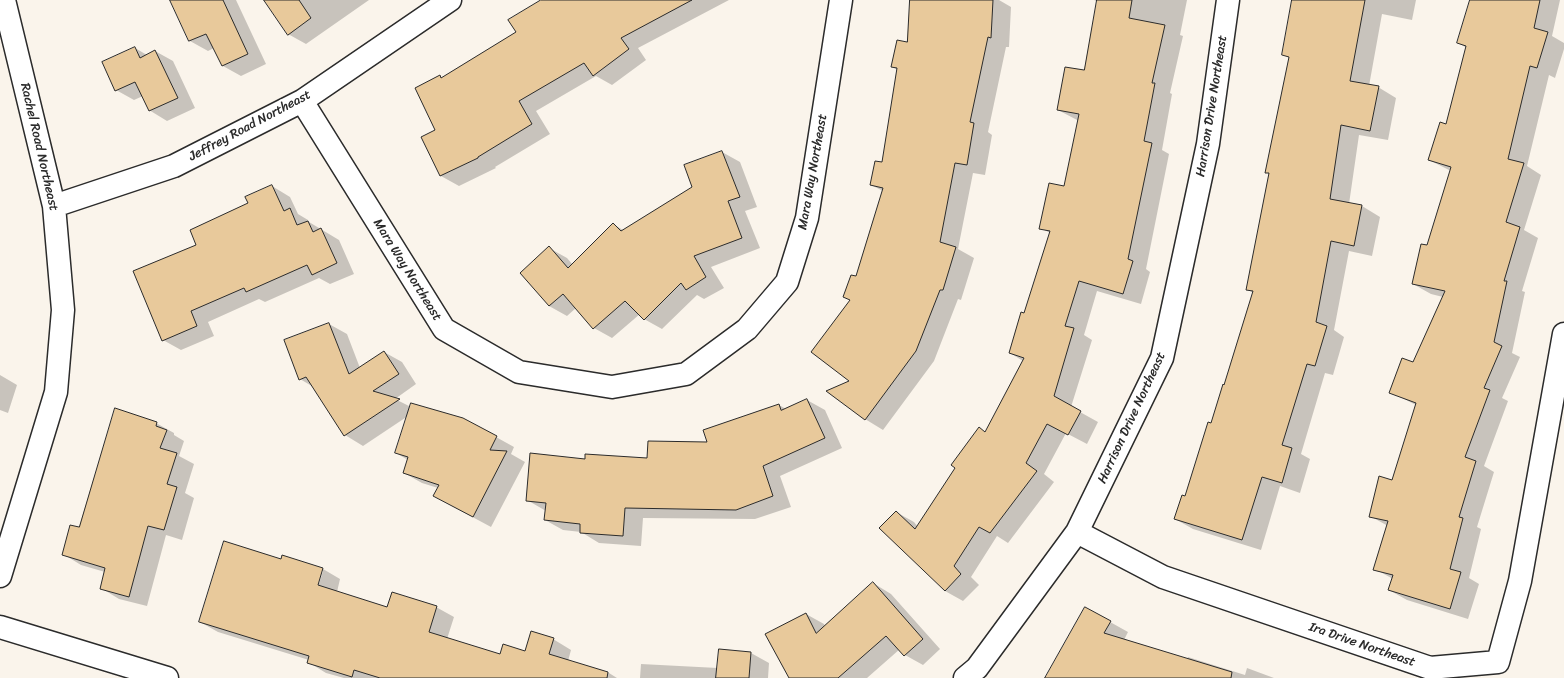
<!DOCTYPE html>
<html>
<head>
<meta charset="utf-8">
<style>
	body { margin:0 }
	canvas { display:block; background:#faf4eb }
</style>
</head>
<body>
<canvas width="1564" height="678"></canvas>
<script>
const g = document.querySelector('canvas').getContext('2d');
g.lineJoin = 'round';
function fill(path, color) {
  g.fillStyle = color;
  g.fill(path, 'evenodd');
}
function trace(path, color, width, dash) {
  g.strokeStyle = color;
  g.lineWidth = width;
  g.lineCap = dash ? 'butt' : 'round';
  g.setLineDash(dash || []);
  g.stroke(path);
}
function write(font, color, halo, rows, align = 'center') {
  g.font = font + ' Sriracha,sans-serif';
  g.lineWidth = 4;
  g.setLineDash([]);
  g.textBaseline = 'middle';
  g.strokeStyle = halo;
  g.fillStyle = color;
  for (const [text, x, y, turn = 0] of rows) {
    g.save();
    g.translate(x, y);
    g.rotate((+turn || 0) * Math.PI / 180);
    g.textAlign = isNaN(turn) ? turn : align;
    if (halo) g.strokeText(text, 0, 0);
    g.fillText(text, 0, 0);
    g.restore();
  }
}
fill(new Path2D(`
	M 180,0 L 236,0 L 266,64 L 241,76 L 223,66 L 214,48 L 208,51 L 190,41 Z
	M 265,0 L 369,0 L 306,44 L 288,34 Z
	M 555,0 L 729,0 L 638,48 L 646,60 L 612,85 L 596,76 L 536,111 L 550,134 L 495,167 L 496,168 L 459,186 L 441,176 L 423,137 L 436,131 L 440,77 L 443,78 L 517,33 Z
	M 911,0 L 999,0 L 1011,7 L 1009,47 L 1006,47 L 988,132 L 992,135 L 985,175 L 973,173 L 958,249 L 974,258 L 961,300 L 958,299 L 934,361 L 883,430 L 865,419 L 851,300 L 856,278 L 883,191 L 871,185 L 883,163 L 898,70 L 892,67 L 908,43 Z
	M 1094,0 L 1187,0 L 1180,35 L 1183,36 L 1170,93 L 1172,94 L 1162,150 L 1169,154 L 1146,269 L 1150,272 L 1141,304 L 1097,291 L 1084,335 L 1092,340 L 1071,407 L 1098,422 L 1087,444 L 1066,433 L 1044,474 L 1054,482 L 1008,543 L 997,536 L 971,577 L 979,585 L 963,601 L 945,591 L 896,512 L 914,522 L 918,527 L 980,429 L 986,432 L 1023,361 L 1010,353 L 1025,314 L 1050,233 L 1041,228 L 1065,187 L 1079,121 L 1058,110 L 1084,71 L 1098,2 Z
	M 1298,0 L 1416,0 L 1412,20 L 1382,14 L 1369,86 L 1378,87 L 1396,98 L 1388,140 L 1359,135 L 1349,204 L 1362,206 L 1380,217 L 1372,256 L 1349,251 L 1334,330 L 1344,337 L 1333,375 L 1325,373 L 1301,454 L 1310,459 L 1300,493 L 1280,486 L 1261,550 L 1193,529 L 1175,519 L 1186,498 L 1225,386 L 1253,293 L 1247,289 L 1269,174 L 1267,172 L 1290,57 Z
	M 1471,0 L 1560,0 L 1552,36 L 1564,43 L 1564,49 L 1555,78 L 1549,75 L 1527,166 L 1541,175 L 1524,230 L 1538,238 L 1522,291 L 1525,292 L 1512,353 L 1520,357 L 1502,398 L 1508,401 L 1484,466 L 1494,472 L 1477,527 L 1481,529 L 1469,578 L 1479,584 L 1468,619 L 1407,600 L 1389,590 L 1393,579 L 1375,569 L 1388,526 L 1370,516 L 1393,481 L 1416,405 L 1390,392 L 1414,363 L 1443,297 L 1431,294 L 1413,284 L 1428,247 L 1451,171 L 1429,160 L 1447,126 L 1467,48 L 1458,43 Z
	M 135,48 L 147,55 L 155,51 L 173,61 L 195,108 L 167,121 L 149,110 L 143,96 L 134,100 L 116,90 Z
	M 722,152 L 740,162 L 757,207 L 745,211 L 760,248 L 711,267 L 724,288 L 704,299 L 697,295 L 662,329 L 644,319 L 640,314 L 612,338 L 594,328 L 576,308 L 567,316 L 549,306 L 549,248 L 567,258 L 573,265 L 613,224 L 623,230 L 693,188 Z
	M 272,186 L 290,197 L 298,214 L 308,220 L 309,222 L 339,240 L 354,274 L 330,284 L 319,278 L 265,302 L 259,299 L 208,322 L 214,336 L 181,350 L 163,340 L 198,245 Z
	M 329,324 L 347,334 L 360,368 L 384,352 L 402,362 L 416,384 L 395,399 L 411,407 L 496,437 L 514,447 L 511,454 L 525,462 L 491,527 L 452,506 L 438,488 L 422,483 L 404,473 L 408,460 L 396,453 L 408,416 L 363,446 L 345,435 L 315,388 L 300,379 Z
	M 0,375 L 17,385 L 8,413 L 0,410 Z
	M 807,400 L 825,410 L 842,448 L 780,476 L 791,507 L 755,519 L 643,518 L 641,546 L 599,543 L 581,532 L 563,530 L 545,520 L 546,511 L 527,500 L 586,460 L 648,459 L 708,443 L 779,405 L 786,409 Z
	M 156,423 L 174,433 L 174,435 L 184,441 L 179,456 L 194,464 L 185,493 L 194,498 L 182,540 L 166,535 L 147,606 L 119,599 L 101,588 L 105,572 L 81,565 L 63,554 L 79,529 Z
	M 282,560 L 323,569 L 340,579 L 337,592 L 388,608 L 436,607 L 454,617 L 447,639 L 501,656 L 526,652 L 553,639 L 571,650 L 568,661 L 609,673 L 617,678 L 344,678 L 326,673 L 308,662 L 309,660 L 218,632 L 200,622 ZM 321,571 L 323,571 L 317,590 L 315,590 Z
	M 873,583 L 891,594 L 940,649 L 923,665 L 905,655 L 900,649 L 867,678 L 790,678 L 806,614 L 824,624 L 825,626 Z
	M 1085,608 L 1128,632 L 1124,640 L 1187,659 L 1188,657 L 1245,675 L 1247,668 L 1274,678 L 1058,678 Z
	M 751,653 L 769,663 L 768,678 L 640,678 L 641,664 L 718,668 Z`), '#0003');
const building = new Path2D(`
	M 170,0 L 223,0 L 248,54 L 222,66 L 206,34 L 189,41 Z
	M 264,0 L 299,0 L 311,18 L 288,35 Z
	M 541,0 L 692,0 L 621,38 L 629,49 L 593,76 L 584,63 L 519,101 L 532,124 L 478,157 L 478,158 L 440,176 L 421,137 L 435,130 L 415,88 L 440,75 L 441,78 L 516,32 L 508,20 Z
	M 910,0 L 993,0 L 991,38 L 988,37 L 970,122 L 974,123 L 967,165 L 955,163 L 940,242 L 956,247 L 943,290 L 940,290 L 916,351 L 865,420 L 826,391 L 849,381 L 811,352 L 850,300 L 843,297 L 851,275 L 856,276 L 883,188 L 870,185 L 875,161 L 882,162 L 897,68 L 891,67 L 897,40 L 907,42 Z
	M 1097,0 L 1132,0 L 1129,18 L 1165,25 L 1152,83 L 1155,83 L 1144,141 L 1152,143 L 1128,259 L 1133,261 L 1123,294 L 1079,281 L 1065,326 L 1074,328 L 1054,396 L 1081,411 L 1068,435 L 1047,424 L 1026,463 L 1037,471 L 990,533 L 979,527 L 954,566 L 961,574 L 945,591 L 879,528 L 896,511 L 915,529 L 955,468 L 951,465 L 979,427 L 985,432 L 1024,358 L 1009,353 L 1021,312 L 1024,313 L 1050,231 L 1039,229 L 1049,183 L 1064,186 L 1079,114 L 1057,110 L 1065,67 L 1084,70 Z
	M 1292,0 L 1365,0 L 1350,81 L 1379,86 L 1370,131 L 1341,125 L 1330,199 L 1362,205 L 1354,246 L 1331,241 L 1316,322 L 1327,326 L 1315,366 L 1307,364 L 1282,445 L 1292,448 L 1282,483 L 1262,477 L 1242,540 L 1174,519 L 1182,495 L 1185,496 L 1208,422 L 1211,423 L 1223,384 L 1224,385 L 1253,291 L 1246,290 L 1269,173 L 1265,173 L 1289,57 L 1282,55 Z
	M 1470,0 L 1540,0 L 1534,28 L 1548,32 L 1537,68 L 1530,66 L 1508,159 L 1524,163 L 1506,222 L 1520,227 L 1504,281 L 1507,281 L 1494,342 L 1502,346 L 1484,388 L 1490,390 L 1465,457 L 1476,461 L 1459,517 L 1463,518 L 1450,569 L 1461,572 L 1450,609 L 1388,590 L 1393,575 L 1373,570 L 1388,521 L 1369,517 L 1379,476 L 1392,480 L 1416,403 L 1389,393 L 1402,358 L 1413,362 L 1445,291 L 1412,284 L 1421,244 L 1427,245 L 1451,167 L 1428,160 L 1440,122 L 1446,124 L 1466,46 L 1457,43 Z
	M 135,47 L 140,58 L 155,50 L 178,98 L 149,111 L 135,82 L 115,91 L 102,62 Z
	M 722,151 L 740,197 L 728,201 L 742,238 L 694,256 L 706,277 L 686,290 L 681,283 L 644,320 L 625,301 L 593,329 L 563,294 L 549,306 L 520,273 L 549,246 L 568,268 L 613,223 L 621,231 L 692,187 L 684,165 Z
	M 272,185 L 284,211 L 290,208 L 297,225 L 308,221 L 313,232 L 321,228 L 337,263 L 312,275 L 307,265 L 246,292 L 244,288 L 191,311 L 197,326 L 162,341 L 133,271 L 196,245 L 190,230 L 248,203 L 245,197 Z
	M 329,323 L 349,374 L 384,351 L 399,374 L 373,391 L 400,399 L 344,436 L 306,377 L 299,380 L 284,340 Z
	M 807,399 L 825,438 L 763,466 L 773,496 L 736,510 L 625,508 L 623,536 L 580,533 L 580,524 L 544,520 L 546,503 L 526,501 L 530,453 L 585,459 L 585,454 L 647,458 L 648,441 L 707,442 L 703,430 L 779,404 L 781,410 Z
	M 411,403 L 463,418 L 497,436 L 490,450 L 507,451 L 473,517 L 433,496 L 439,485 L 403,473 L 408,457 L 395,453 Z
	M 115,408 L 157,422 L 156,426 L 167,430 L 160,448 L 177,453 L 167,484 L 177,487 L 164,530 L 148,526 L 129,597 L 100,589 L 105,568 L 62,555 L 70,525 L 79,527 Z
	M 224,541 L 281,559 L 282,555 L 323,568 L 318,585 L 387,607 L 392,592 L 437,606 L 429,632 L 500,654 L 503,644 L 525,651 L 531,631 L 554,638 L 549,654 L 608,672 L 607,678 L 380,678 L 354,670 L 352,677 L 307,663 L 309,656 L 199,622 Z
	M 873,582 L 923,639 L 904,656 L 886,636 L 838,678 L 789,678 L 765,634 L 806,613 L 816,633 Z
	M 1085,607 L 1111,621 L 1104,633 L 1232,672 L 1231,678 L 1045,678 Z
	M 719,649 L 751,652 L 749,678 L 716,678 Z`);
fill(building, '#e8c99b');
trace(building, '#2b2b2b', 1);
const minor = new Path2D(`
	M 302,101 L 444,329 L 519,372 L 612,387 L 686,374 L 747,329 L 787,282 L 807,218 L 841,0
	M 54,206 L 174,166 L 302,101 L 450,0
	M 1077,532 L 1163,577 L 1430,668 L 1498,662 L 1520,581 L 1564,334
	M 0,576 L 56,392 L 63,310 L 54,206 L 4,0
	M 0,627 L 167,678
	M 965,678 L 977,668 L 1077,532 L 1162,358 L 1208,144 L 1228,0`);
trace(minor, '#2b2b2b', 25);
trace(minor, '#fff', 22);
write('13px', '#2b2b2b', '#fff', [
	["Harrison Drive Northeast",1212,106,-81],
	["Jeffrey Road Northeast",250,126,-28],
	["Rachel Road Northeast",39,147,77],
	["Mara Way Northeast",813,172,-80],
	["Mara Way Northeast",407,270,58],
	["Harrison Drive Northeast",1132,418,-65],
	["Ira Drive Northeast",1362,645,19]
]);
</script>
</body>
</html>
